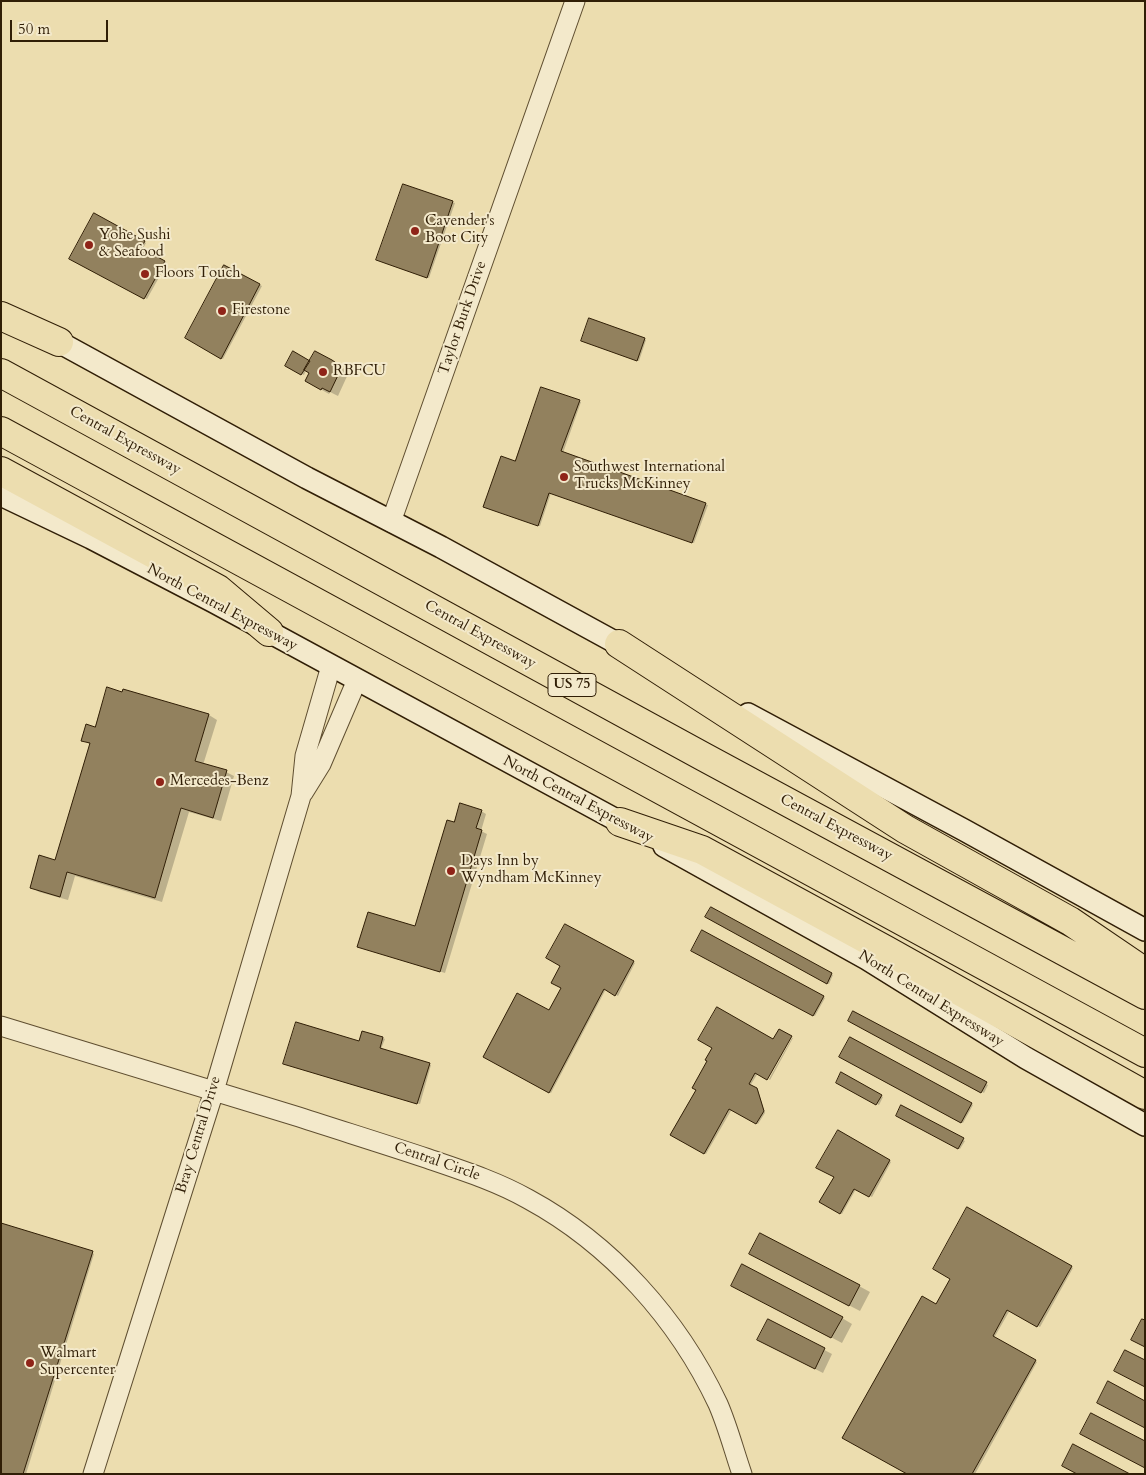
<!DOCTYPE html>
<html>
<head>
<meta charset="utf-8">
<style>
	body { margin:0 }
	#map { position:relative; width:1146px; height:1475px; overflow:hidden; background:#ecddaf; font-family:Cardo,serif }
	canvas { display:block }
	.frame { position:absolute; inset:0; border:2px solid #301e06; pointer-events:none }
	.scale { position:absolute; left:10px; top:20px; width:98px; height:22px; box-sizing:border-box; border:2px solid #301e06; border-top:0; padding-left:6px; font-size:15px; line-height:18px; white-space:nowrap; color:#301e06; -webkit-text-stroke:4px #f3e9cb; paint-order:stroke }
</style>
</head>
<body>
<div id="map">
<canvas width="1146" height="1475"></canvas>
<div class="frame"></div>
<div class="scale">50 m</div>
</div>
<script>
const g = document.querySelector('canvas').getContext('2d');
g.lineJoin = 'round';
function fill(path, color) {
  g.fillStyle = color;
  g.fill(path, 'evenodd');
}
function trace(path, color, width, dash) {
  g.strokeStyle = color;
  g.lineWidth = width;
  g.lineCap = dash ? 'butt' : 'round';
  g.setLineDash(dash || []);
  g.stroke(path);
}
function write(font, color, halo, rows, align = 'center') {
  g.font = font + ' Cardo,serif';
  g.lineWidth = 4;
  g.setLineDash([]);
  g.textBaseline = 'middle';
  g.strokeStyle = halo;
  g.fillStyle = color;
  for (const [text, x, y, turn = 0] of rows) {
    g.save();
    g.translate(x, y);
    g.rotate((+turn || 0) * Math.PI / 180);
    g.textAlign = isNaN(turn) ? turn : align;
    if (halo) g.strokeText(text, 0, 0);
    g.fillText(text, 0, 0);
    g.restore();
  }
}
fill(new Path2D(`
	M 404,185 L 455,203 L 429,278 L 380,261 Z
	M 95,215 L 146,243 L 142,250 L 167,263 L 147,299 L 71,258 Z
	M 224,266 L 262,286 L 223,359 L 186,338 Z
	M 644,339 L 646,340 L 639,361 L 585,342 Z
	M 332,361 L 349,372 L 338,396 L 330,392 L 329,394 L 306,381 L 311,373 L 306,370 L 304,375 L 286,366 Z
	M 579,401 L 581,402 L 563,453 L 708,505 L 694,543 L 551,493 L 540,526 L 486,507 L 516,463 Z
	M 124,690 L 209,715 L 217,720 L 203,765 L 226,772 L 234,776 L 221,821 L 189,812 L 162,902 L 75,876 L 68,900 L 39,892 L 31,887 L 56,862 L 91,745 L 83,740 L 96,729 Z
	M 481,811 L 486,814 L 481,831 L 487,834 L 445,973 L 359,946 L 416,928 L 455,823 Z
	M 711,909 L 833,975 L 829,984 L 707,917 Z
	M 565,926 L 635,963 L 618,996 L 606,989 L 551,1093 L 484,1057 L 550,1012 L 563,988 L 561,965 Z
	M 702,932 L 825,998 L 815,1016 L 693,950 Z
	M 854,1012 L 988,1085 L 984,1093 L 850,1021 Z
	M 383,1038 L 385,1039 L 381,1049 L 431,1065 L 420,1104 L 286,1064 L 360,1043 Z
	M 792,1038 L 793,1038 L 770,1080 L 769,1079 Z
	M 850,1038 L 973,1105 L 963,1123 L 840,1056 Z
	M 708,1061 L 758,1073 L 750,1086 L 758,1090 L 765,1113 L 758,1124 L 732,1109 L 706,1154 L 672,1134 L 698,1090 Z
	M 842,1074 L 883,1097 L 879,1105 L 837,1082 Z
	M 902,1106 L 965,1141 L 960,1149 L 897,1115 Z
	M 838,1132 L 891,1162 L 872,1197 L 856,1189 L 842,1214 L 821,1202 L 835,1177 Z
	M 968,1209 L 1073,1268 L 1040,1327 L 1010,1310 L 994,1338 L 1037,1362 L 975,1474 L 909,1474 L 937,1305 L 952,1278 Z
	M 92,1253 L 94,1254 L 26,1474 L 1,1474 Z
	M 761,1260 L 859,1286 L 870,1292 L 860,1311 Z
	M 743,1291 L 842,1318 L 852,1324 L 842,1343 Z
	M 768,1320 L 832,1354 L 823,1373 L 766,1344 Z`), '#0003');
const building = new Path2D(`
	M 403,184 L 453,201 L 427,278 L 376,260 Z
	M 94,213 L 145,241 L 141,248 L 165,261 L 144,299 L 69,259 Z
	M 224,265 L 260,284 L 221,359 L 185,338 Z
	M 589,318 L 645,338 L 637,361 L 581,341 Z
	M 293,351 L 310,361 L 301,375 L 285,366 Z
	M 315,351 L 332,360 L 342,367 L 330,392 L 322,388 L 321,390 L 305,381 L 309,373 L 304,370 Z
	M 541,387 L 580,400 L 561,451 L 706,503 L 692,543 L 549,493 L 538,526 L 483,507 L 501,456 L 515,461 Z
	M 107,687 L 122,692 L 123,689 L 209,714 L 195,761 L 227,770 L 213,818 L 181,808 L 155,898 L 67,872 L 60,897 L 30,888 L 39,855 L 55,860 L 90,743 L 81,741 L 86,724 L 95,727 Z
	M 460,803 L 482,810 L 476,828 L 482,830 L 440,972 L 357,947 L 368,912 L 415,926 L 447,820 L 454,822 Z
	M 711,907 L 832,973 L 827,984 L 705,917 Z
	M 565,924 L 634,961 L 615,996 L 604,989 L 549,1093 L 483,1057 L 517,993 L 549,1010 L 561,988 L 551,983 L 560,966 L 546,958 Z
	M 702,930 L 824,996 L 813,1016 L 691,951 Z
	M 717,1007 L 773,1039 L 779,1029 L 792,1036 L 767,1080 L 755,1073 L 749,1084 L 757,1088 L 764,1111 L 756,1124 L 729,1109 L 704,1154 L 670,1135 L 696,1090 L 692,1088 L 707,1061 L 705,1060 L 712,1048 L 698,1040 Z
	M 853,1011 L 987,1082 L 981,1093 L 848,1021 Z
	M 296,1022 L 359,1041 L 362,1031 L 383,1037 L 380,1048 L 430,1063 L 417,1104 L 283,1064 Z
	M 850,1037 L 972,1103 L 961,1123 L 839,1057 Z
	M 841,1072 L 882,1095 L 876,1105 L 836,1083 Z
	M 901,1105 L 964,1138 L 958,1149 L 896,1116 Z
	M 838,1130 L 890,1160 L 869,1197 L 854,1189 L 840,1214 L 819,1202 L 834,1177 L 816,1168 Z
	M 967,1207 L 1072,1266 L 1037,1327 L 1007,1310 L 993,1336 L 1036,1360 L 972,1474 L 907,1474 L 842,1438 L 922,1296 L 936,1304 L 950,1279 L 933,1269 Z
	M 1,1223 L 93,1251 L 23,1474 L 1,1474 Z
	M 760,1233 L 860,1285 L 849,1306 L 749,1254 Z
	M 742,1264 L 843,1317 L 831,1338 L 731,1286 Z
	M 768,1319 L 825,1348 L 815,1369 L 757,1340 Z
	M 1142,1319 L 1145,1320 L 1145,1347 L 1131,1340 Z
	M 1125,1350 L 1145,1360 L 1145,1387 L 1114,1371 Z
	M 1108,1381 L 1145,1401 L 1145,1428 L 1097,1403 Z
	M 1091,1413 L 1145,1441 L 1145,1468 L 1080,1434 Z
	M 1073,1444 L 1130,1474 L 1077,1474 L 1062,1466 Z`);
fill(building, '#92815e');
trace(building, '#301e06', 1);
const tertiary = new Path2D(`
	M 391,522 L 575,1
	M 303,793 L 321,764 L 357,680
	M 1,1026 C 101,1056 200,1087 299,1117 C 342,1131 384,1144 426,1158 C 461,1170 496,1181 528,1199 C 611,1244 678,1319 718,1404 C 728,1427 734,1451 742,1474
	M 93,1474 L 214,1091 L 301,796 L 305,756 L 331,666`);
const secondary = new Path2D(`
	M 46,335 L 307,478 L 441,547 L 633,652
	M 1,495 L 91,538 L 214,602 L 633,829
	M 748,714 L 964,830 L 1145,930
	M 664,846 L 867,959 L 1026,1058 L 1145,1125`);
const motorway = new Path2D(`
	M 1,316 L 59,342
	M 1,373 L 704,757 L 1145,995
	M 1,431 L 1145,1053
	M 1,471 L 218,589 L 269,632
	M 619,644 L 905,829 L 1070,921 L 1145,972
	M 620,822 L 702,850 L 886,950 L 1145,1095`);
trace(tertiary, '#5f4e30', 21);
trace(secondary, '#301e06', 24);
trace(motorway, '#301e06', 30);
trace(tertiary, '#f3e9cb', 19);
trace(secondary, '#f3e9cb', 21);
trace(motorway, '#ecddaf', 28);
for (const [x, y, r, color] of [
	[415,231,5,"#8f2418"],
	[89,245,5,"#8f2418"],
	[145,274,5,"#8f2418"],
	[222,311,5,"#8f2418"],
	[323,372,5,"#8f2418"],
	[564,477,5,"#8f2418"],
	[160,782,5,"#8f2418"],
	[451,871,5,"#8f2418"],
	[30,1363,5,"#8f2418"]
]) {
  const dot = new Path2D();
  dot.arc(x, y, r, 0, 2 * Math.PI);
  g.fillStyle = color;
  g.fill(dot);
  trace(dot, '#f3e9cb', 2);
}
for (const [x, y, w] of [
	[572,685,48]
]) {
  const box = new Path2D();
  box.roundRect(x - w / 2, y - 11.5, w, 23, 4);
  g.fillStyle = '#f3e9cb';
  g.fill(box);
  trace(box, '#301e06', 1);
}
write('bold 14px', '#301e06', null, [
	["US 75",572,685]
]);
write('15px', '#301e06', '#f3e9cb', [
	["Cavender's",425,222],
	["Boot City",425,239],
	["Yohe Sushi",99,236],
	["& Seafood",99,253],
	["Floors Touch",155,274],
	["Firestone",232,311],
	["RBFCU",333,372],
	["Southwest International",574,468],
	["Trucks McKinney",574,485],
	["Mercedes-Benz",170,782],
	["Days Inn by",461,862],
	["Wyndham McKinney",461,879],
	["Walmart",40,1354],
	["Supercenter",40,1371]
], 'left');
write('15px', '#301e06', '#f3e9cb', [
	["Taylor Burk Drive",463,318,-71],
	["Central Expressway",125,441,29],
	["North Central Expressway",222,608,28],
	["Central Expressway",480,635,29],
	["North Central Expressway",578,800,28],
	["Central Expressway",836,828,28],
	["North Central Expressway",931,999,32],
	["Bray Central Drive",199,1135,-73],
	["Central Circle",437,1162,19]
]);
</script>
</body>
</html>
